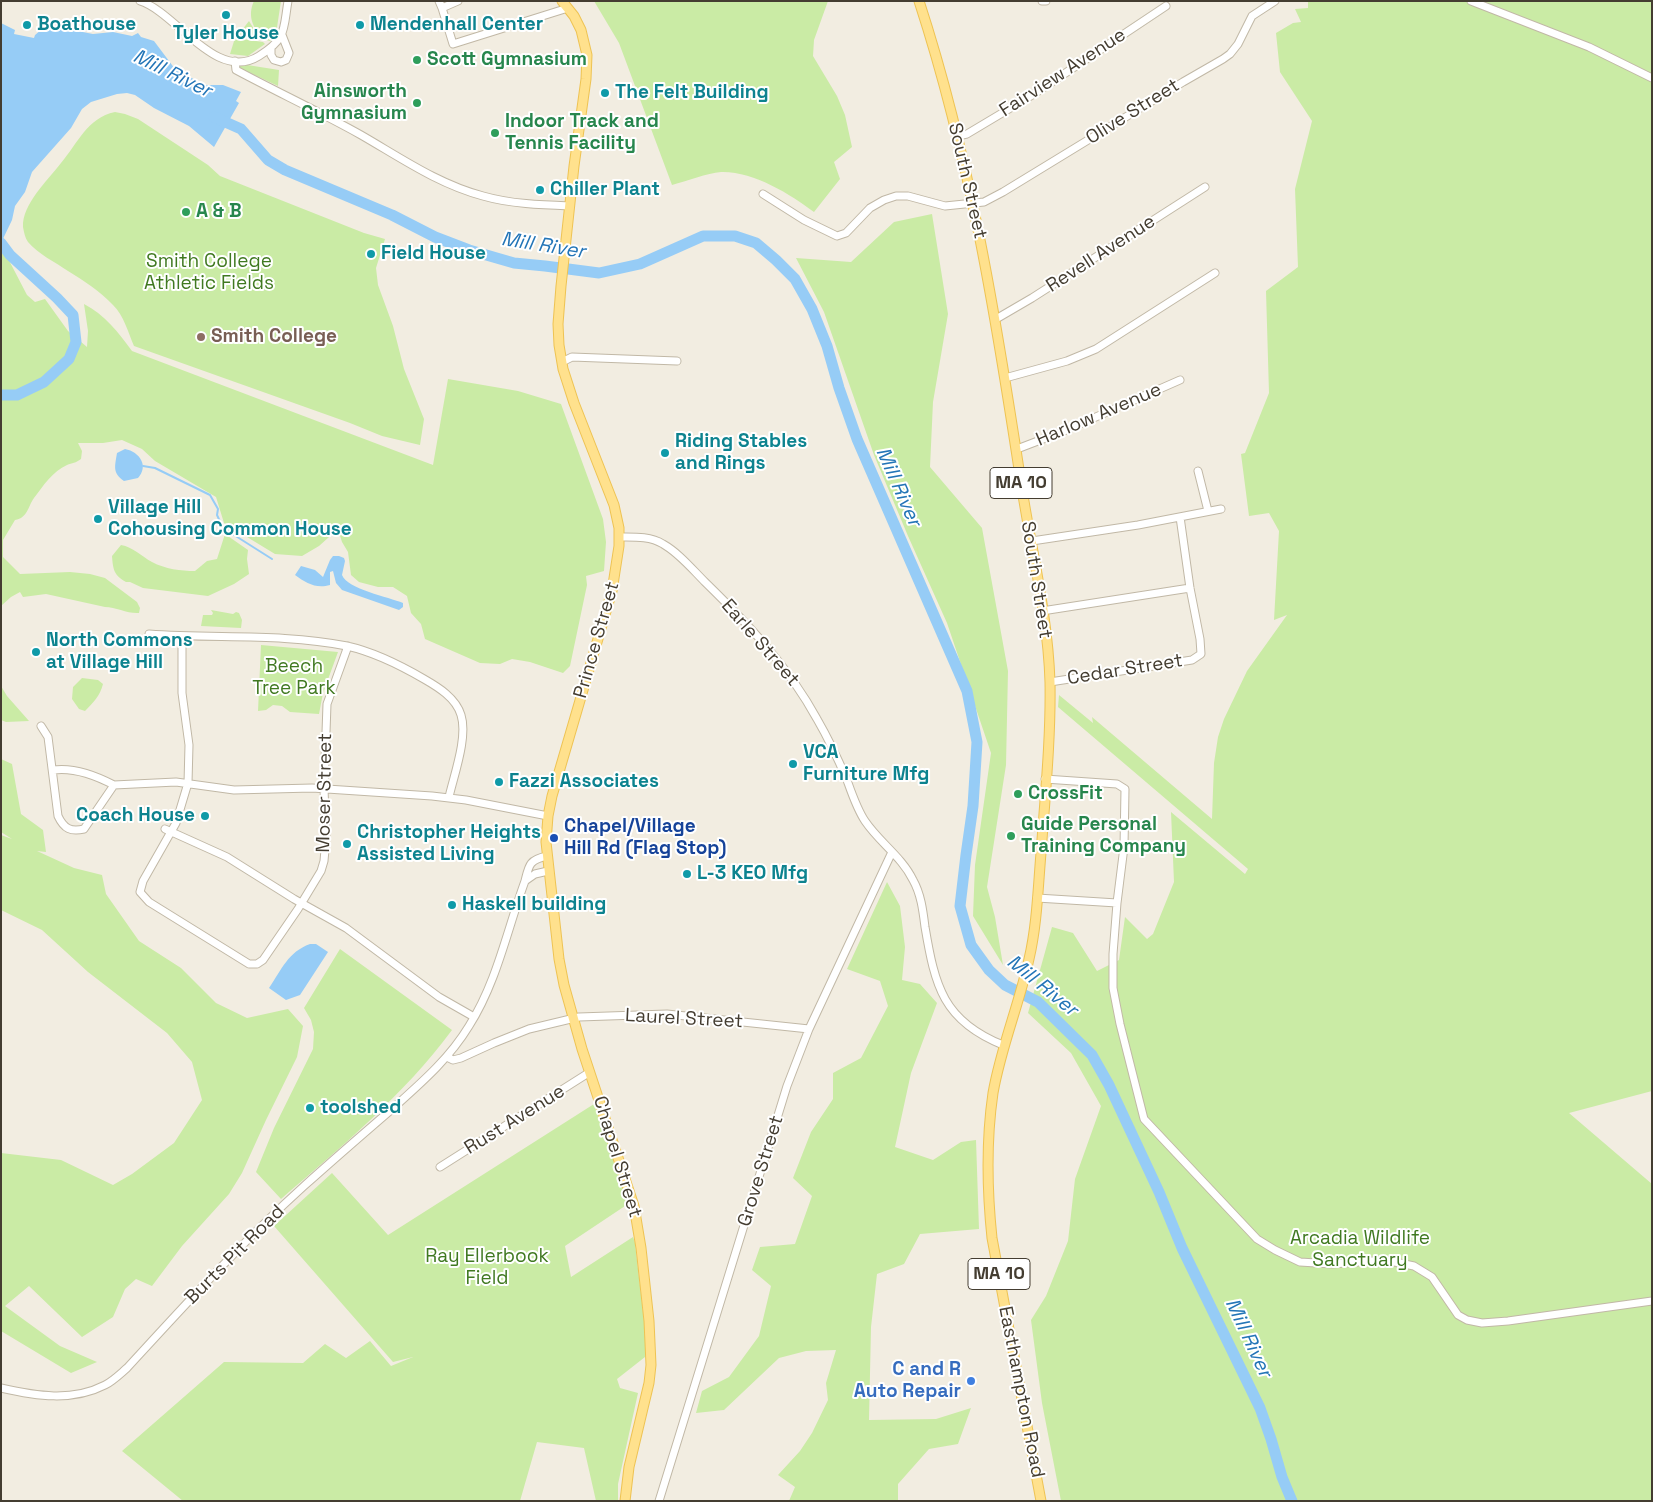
<!DOCTYPE html>
<html>
<head>
<meta charset="utf-8">
<style>
	body { margin:0 }
	#map { position:relative; width:1653px; height:1502px; overflow:hidden; background:#f2ede1; font-family:"Space Grotesk",sans-serif }
	canvas { display:block }
	.frame { position:absolute; inset:0; border:2px solid #443d31; pointer-events:none }
</style>
</head>
<body>
<div id="map">
<canvas width="1653" height="1502"></canvas>
<div class="frame"></div>
</div>
<script>
const g = document.querySelector('canvas').getContext('2d');
g.lineJoin = 'round';
function fill(path, color) {
  g.fillStyle = color;
  g.fill(path, 'evenodd');
}
function trace(path, color, width, dash) {
  g.strokeStyle = color;
  g.lineWidth = width;
  g.lineCap = dash ? 'butt' : 'round';
  g.setLineDash(dash || []);
  g.stroke(path);
}
function write(font, color, halo, rows, align = 'center') {
  g.font = font + ' "Space Grotesk",sans-serif';
  g.lineWidth = 4;
  g.setLineDash([]);
  g.textBaseline = 'middle';
  g.strokeStyle = halo;
  g.fillStyle = color;
  for (const [text, x, y, turn = 0] of rows) {
    g.save();
    g.translate(x, y);
    g.rotate((+turn || 0) * Math.PI / 180);
    g.textAlign = isNaN(turn) ? turn : align;
    if (halo) g.strokeText(text, 0, 0);
    g.fillText(text, 0, 0);
    g.restore();
  }
}
fill(new Path2D(`
	M 254,1 L 281,1 L 276,34 L 274,38 L 270,41 L 263,39 C 253,28 247,16 254,1 Z
	M 594,1 L 828,1 L 814,40 L 813,56 L 837,96 L 845,115 L 852,147 L 834,162 L 840,179 L 814,212 C 790,194 753,171 721,172 C 707,173 687,181 672,185 L 619,43 Z
	M 1308,1 L 1652,1 L 1652,1091 L 1569,1113 L 1652,1184 L 1652,1501 L 1061,1501 L 1042,1403 L 1031,1320 L 1046,1296 L 1068,1241 L 1075,1179 L 1101,1106 L 1071,1053 L 1028,1013 L 1052,927 L 1073,933 L 1097,971 L 1119,960 L 1125,917 L 1147,939 L 1153,934 L 1174,882 L 1171,812 L 1245,874 L 1248,869 L 1058,707 L 1059,695 L 1093,723 L 1092,717 L 1212,819 L 1214,763 L 1218,737 L 1224,719 L 1247,671 L 1287,615 L 1274,620 L 1279,531 L 1269,513 L 1249,516 L 1241,454 L 1245,453 L 1269,393 L 1266,291 L 1298,267 L 1295,189 L 1312,121 L 1280,72 L 1276,33 L 1293,23 L 1301,22 L 1295,9 L 1308,8 Z
	M 249,21 L 260,39 L 238,35 Z
	M 235,38 L 263,42 L 265,44 L 248,56 L 230,54 Z
	M 241,64 L 279,70 L 278,86 L 240,68 L 239,66 Z
	M 115,112 L 125,114 L 138,119 L 208,165 L 220,176 L 364,233 L 385,239 L 376,268 L 378,285 L 393,326 L 404,369 L 424,419 L 420,445 L 382,436 L 350,423 L 134,346 C 128,332 124,316 113,305 C 100,291 84,281 68,271 C 55,262 38,254 28,242 C 25,238 24,232 23,227 C 22,204 48,180 61,163 C 78,143 87,118 115,112 Z
	M 932,214 L 948,314 L 933,402 L 930,467 L 982,528 L 1008,671 L 1006,765 L 987,887 L 995,917 L 1003,965 L 973,916 L 975,865 L 991,753 L 947,623 L 908,536 L 874,455 L 824,312 L 796,258 L 851,262 L 894,222 Z
	M 1,245 L 27,295 L 35,302 L 45,299 L 68,331 L 87,347 L 88,331 L 84,304 C 104,314 119,333 132,351 L 433,465 L 448,379 L 518,391 L 561,404 L 603,519 L 606,542 L 604,571 L 586,576 L 587,585 L 570,666 L 563,673 L 530,662 L 512,659 L 500,664 L 480,663 L 425,639 L 421,624 L 411,613 L 407,596 L 393,587 L 378,587 L 359,582 L 351,575 L 348,552 L 342,542 L 338,529 L 319,546 L 302,556 L 275,554 L 224,523 L 216,497 L 155,461 L 142,449 L 122,440 L 103,443 L 78,443 L 82,451 L 81,459 C 76,463 72,463 67,465 C 53,471 43,486 34,498 C 28,506 28,518 15,520 L 3,540 L 3,557 L 20,574 L 70,572 L 90,574 L 105,578 L 137,602 L 140,608 L 139,613 C 128,614 116,607 105,607 L 46,594 L 23,597 L 20,592 L 11,597 L 1,606 Z
	M 225,534 L 248,550 L 247,559 L 249,574 L 234,584 L 208,596 L 143,588 L 130,582 L 126,582 C 114,575 113,570 112,556 L 121,545 C 133,547 141,556 152,562 C 165,569 181,571 195,571 L 207,561 L 217,559 Z
	M 211,610 L 233,614 L 236,612 L 239,613 L 242,620 L 241,628 L 201,626 L 203,615 L 212,615 L 213,613 Z
	M 261,645 L 338,652 L 323,693 L 319,714 L 290,712 L 282,706 L 273,705 L 266,710 L 258,711 Z
	M 82,678 L 98,680 L 103,684 C 100,696 93,703 85,711 L 79,709 L 72,699 L 73,687 Z
	M 1,686 L 7,696 L 29,721 L 6,722 L 1,720 Z
	M 1,759 L 12,764 L 21,814 L 43,830 L 46,852 L 37,851 L 74,868 L 102,875 L 106,894 L 139,941 L 181,968 L 216,1003 L 247,1018 L 288,1009 L 303,1026 L 297,1057 L 266,1120 L 242,1173 L 229,1194 L 182,1246 L 152,1286 L 136,1279 L 125,1289 L 113,1317 L 82,1337 L 29,1286 L 5,1306 L 60,1346 L 97,1362 L 71,1373 L 1,1331 L 1,1153 L 61,1160 L 113,1185 L 132,1174 L 174,1143 L 202,1100 L 192,1062 L 167,1033 L 88,972 L 42,930 L 1,910 L 1,835 L 12,839 L 1,832 Z
	M 887,882 L 900,906 L 905,947 L 902,980 L 920,984 L 937,1003 L 911,1073 L 895,1147 L 933,1160 L 961,1142 L 976,1140 L 979,1229 L 920,1234 L 904,1264 L 877,1274 L 871,1327 L 869,1420 L 936,1419 L 971,1408 L 958,1444 L 929,1449 L 898,1484 L 898,1501 L 789,1501 L 795,1487 L 778,1475 L 800,1451 L 812,1433 L 828,1400 L 826,1383 L 836,1350 L 806,1351 L 779,1358 L 724,1410 L 696,1413 L 702,1391 L 729,1377 L 759,1336 L 771,1286 L 752,1270 L 760,1247 L 795,1244 L 812,1196 L 793,1178 L 811,1132 L 833,1099 L 833,1073 L 861,1058 L 888,1006 L 880,981 L 847,969 Z
	M 340,949 L 452,1030 C 404,1095 342,1146 281,1199 L 256,1172 L 274,1128 L 313,1049 L 314,1032 L 311,1020 L 304,1008 Z
	M 594,1104 L 621,1180 L 628,1204 L 565,1246 L 571,1277 L 633,1237 L 635,1243 L 647,1346 L 645,1357 L 617,1379 L 620,1388 L 638,1393 L 618,1484 L 618,1501 L 596,1501 L 584,1448 L 537,1442 L 520,1501 L 183,1501 L 122,1451 L 224,1362 L 303,1363 L 325,1344 L 346,1358 L 370,1341 L 391,1366 L 413,1357 L 393,1362 L 274,1226 L 332,1173 L 388,1235 Z`), '#caeba5');
fill(new Path2D(`
	M 1,23 L 15,30 L 14,34 L 34,38 L 35,35 L 47,25 L 93,34 L 113,32 L 132,36 L 138,33 L 141,37 L 154,41 L 175,69 L 184,74 L 205,85 L 223,85 L 241,92 L 236,101 L 239,103 L 214,147 L 189,126 L 154,108 L 135,95 L 127,93 L 117,94 L 91,102 L 82,109 L 71,128 L 32,172 L 25,192 L 15,206 L 12,220 L 1,243 Z
	M 125,449 C 140,452 149,466 138,478 L 124,481 C 112,473 115,466 117,453 Z
	M 333,556 L 339,556 L 344,558 L 345,561 L 342,575 C 347,589 389,597 403,603 L 403,607 L 399,610 L 342,590 L 336,583 L 333,571 L 330,572 L 330,585 C 316,589 306,583 295,575 L 301,566 L 315,570 L 323,577 L 330,560 Z
	M 310,944 L 316,944 L 328,952 L 300,995 L 286,1000 L 269,988 C 282,969 288,952 310,944 Z`), '#96ccf6');
trace(new Path2D(`
	M 143,466 L 155,468 L 210,495 L 218,509 L 217,515 L 223,528 L 272,559`), '#96ccf6', 2);
trace(new Path2D(`
	M 214,117 L 241,129 L 268,160 L 285,170 L 392,215 L 435,237 L 469,250 L 514,263 L 545,266 L 599,273 L 640,264 L 703,236 L 735,236 L 756,243 L 776,260 L 795,279 L 812,309 L 827,346 L 839,388 L 857,439 L 967,691 L 977,742 L 973,806 L 966,855 L 960,906 L 971,945 L 989,970 L 1005,985 L 1038,1002 L 1092,1055 L 1109,1085 L 1159,1192 L 1182,1248 L 1260,1408 L 1271,1439 L 1282,1477 L 1292,1501
	M 1,243 L 10,255 L 57,298 L 73,315 L 76,342 L 69,359 L 44,382 L 17,395 L 1,395`), '#96ccf6', 11);
const minor = new Path2D(`
	M 140,1 C 176,12 216,83 259,56 C 287,38 283,31 288,1
	M 439,1 L 442,8 L 453,44 L 568,8
	M 1042,1 L 1046,1
	M 1471,1 L 1589,47 L 1652,78
	M 442,8 L 458,1
	M 271,48 L 271,55 L 274,60 L 281,62 L 286,60 L 289,53 L 282,35
	M 235,61 L 236,70 C 277,92 320,112 361,135 C 401,158 438,184 483,196 C 511,204 541,205 570,206
	M 958,136 L 967,134 L 1034,94 L 1166,6
	M 763,194 L 804,220 L 837,236 L 846,233 L 870,208 L 884,200 L 896,196 L 908,196 L 945,206 L 984,202 L 1003,192 L 1183,82 L 1223,59 L 1230,54 L 1238,44 L 1252,16 L 1275,1
	M 996,319 L 1032,298 L 1205,187
	M 562,362 L 572,357 L 677,361
	M 1005,378 L 1067,361 L 1096,349 L 1215,273
	M 1017,449 L 1064,431 L 1180,380
	M 1198,471 L 1208,511
	M 619,537 C 634,537 650,536 663,544 C 679,553 692,569 705,582 C 748,624 788,666 817,719 C 828,738 838,759 847,780 C 852,794 857,809 865,821 C 879,842 902,857 913,880 C 921,894 923,911 925,927 C 935,986 943,1021 1003,1045
	M 1032,541 L 1138,525 L 1221,509
	M 1042,611 L 1190,588
	M 149,634 C 215,639 282,633 347,646 C 374,652 400,665 424,679 C 438,687 456,698 461,715 C 468,737 454,775 449,797
	M 182,636 L 182,693 L 189,745 L 188,783 L 176,823 L 143,881 L 140,892 L 149,902 L 249,964 L 257,964 L 263,960 L 298,909 L 321,871 L 324,861 L 326,838 L 324,789 L 327,704 L 348,646
	M 1050,682 L 1192,660 L 1201,654 L 1200,639 L 1190,588 L 1180,517
	M 41,726 L 48,737 L 58,816 C 64,829 71,832 84,829 L 114,785 C 95,775 74,767 53,770
	M 114,785 L 176,782 L 234,790 L 312,788 L 432,796 L 466,800 L 548,816
	M 165,829 L 227,857 L 294,899 L 346,928 L 439,997 L 474,1017
	M 525,881 L 535,874 L 548,871
	M 1037,898 L 1117,903 L 1124,847 L 1125,789 L 1117,784 L 1045,779
	M 1117,903 L 1113,954 L 1113,988 L 1120,1024 L 1144,1119 L 1257,1239 L 1275,1250 L 1300,1262 L 1332,1264 L 1385,1260 L 1414,1266 L 1432,1277 L 1458,1315 L 1467,1320 L 1482,1323 L 1508,1321 L 1652,1301
	M 447,1057 L 453,1060 L 461,1058 L 494,1043 L 529,1029 L 579,1017 L 667,1014 L 809,1029
	M 440,1167 L 590,1072
	M 1,1388 C 36,1396 72,1402 105,1385 C 113,1381 120,1374 127,1368 C 184,1306 241,1243 304,1186 C 333,1160 363,1134 392,1109 C 421,1083 449,1059 469,1026 C 497,982 507,930 525,881 C 529,865 529,860 547,856
	M 659,1501 L 787,1086 L 809,1029 L 892,852`);
const major = new Path2D(`
	M 562,1 L 574,16 L 581,30 L 587,55 L 586,79 L 574,166 L 561,286 L 558,324 L 559,345 L 563,369 L 574,403 L 614,505 L 619,528 L 619,546 L 612,591 L 552,796 L 548,816 L 546,842 L 559,959 L 564,985 L 582,1049 L 634,1206 L 641,1248 L 649,1321 L 651,1365 L 649,1383 L 629,1467 L 625,1501
	M 919,1 C 971,160 997,324 1022,489 C 1032,553 1048,617 1050,682 C 1051,738 1045,797 1041,853 C 1038,888 1037,925 1029,959 C 1019,1005 1001,1047 993,1093 C 986,1141 987,1190 992,1238 L 1041,1501`);
trace(minor, '#c1b8a6', 9);
trace(major, '#eec353', 11);
trace(minor, '#fff', 7);
trace(major, '#ffe18d', 9);
for (const [x, y, r, color] of [
	[226,15,5,"#0f9aa8"],
	[27,25,5,"#0f9aa8"],
	[360,25,5,"#0f9aa8"],
	[417,60,5,"#2e9e5b"],
	[605,93,5,"#0f9aa8"],
	[417,103,5,"#2e9e5b"],
	[495,133,5,"#2e9e5b"],
	[540,190,5,"#0f9aa8"],
	[186,212,5,"#2e9e5b"],
	[371,254,5,"#0f9aa8"],
	[201,337,5,"#8d6e63"],
	[665,453,5,"#0f9aa8"],
	[98,519,5,"#0f9aa8"],
	[36,652,5,"#0f9aa8"],
	[793,764,5,"#0f9aa8"],
	[499,782,5,"#0f9aa8"],
	[1018,794,5,"#2e9e5b"],
	[205,816,5,"#0f9aa8"],
	[1011,836,5,"#2e9e5b"],
	[554,838,5,"#1a4fb4"],
	[347,844,5,"#0f9aa8"],
	[687,874,5,"#0f9aa8"],
	[452,905,5,"#0f9aa8"],
	[310,1108,5,"#0f9aa8"],
	[971,1381,5,"#3f7fe0"]
]) {
  const dot = new Path2D();
  dot.arc(x, y, r, 0, 2 * Math.PI);
  g.fillStyle = color;
  g.fill(dot);
  trace(dot, '#fff', 2);
}
for (const [x, y, w] of [
	[1021,483,62],
	[999,1274,62]
]) {
  const box = new Path2D();
  box.roundRect(x - w / 2, y - 15.5, w, 31, 4);
  g.fillStyle = '#fff';
  g.fill(box);
  trace(box, '#443d31', 1);
}
write('bold 18px', '#443d31', null, [
	["MA 10",1021,483],
	["MA 10",999,1274]
]);
write('bold 19px', '#0d838f', '#fff', [
	["Boathouse",37,25],
	["Mendenhall Center",370,25],
	["Tyler House",226,34,"center"],
	["The Felt Building",615,93],
	["Chiller Plant",550,190],
	["Field House",381,254],
	["Riding Stables",675,442],
	["and Rings",675,464],
	["Village Hill",108,508],
	["Cohousing Common House",108,530],
	["North Commons",46,641],
	["at Village Hill",46,663],
	["VCA",803,753],
	["Furniture Mfg",803,775],
	["Fazzi Associates",509,782],
	["Coach House",195,816,"right"],
	["Christopher Heights",357,833],
	["Assisted Living",357,855],
	["L-3 KEO Mfg",697,874],
	["Haskell building",462,905],
	["toolshed",320,1108]
], 'left');
write('bold 19px', '#27864d', '#fff', [
	["Scott Gymnasium",427,60],
	["Ainsworth",407,92,"right"],
	["Gymnasium",407,114,"right"],
	["Indoor Track and",505,122],
	["Tennis Facility",505,144],
	["A & B",196,212],
	["CrossFit",1028,794],
	["Guide Personal",1021,825],
	["Training Company",1021,847]
], 'left');
write('19px', '#443d31', '#fff', [
	["Fairview Avenue",1063,73,-33],
	["Olive Street",1133,112,-32],
	["South Street",967,181,77],
	["Revell Avenue",1101,254,-33],
	["Harlow Avenue",1099,415,-23],
	["South Street",1036,580,81],
	["Prince Street",597,640,-74],
	["Earle Street",760,643,49],
	["Cedar Street",1125,670,-9],
	["Moser Street",325,793,-89],
	["Laurel Street",684,1019,3],
	["Rust Avenue",515,1120,-32],
	["Chapel Street",617,1157,73],
	["Grove Street",761,1171,-73],
	["Burts Pit Road",235,1255,-45],
	["Easthampton Road",1021,1392,79]
]);
write('19px', '#407921', '#fff', [
	["Smith College",209,262],
	["Athletic Fields",209,284],
	["Beech",294,667],
	["Tree Park",294,689],
	["Arcadia Wildlife",1360,1239],
	["Sanctuary",1360,1261],
	["Ray Ellerbook",487,1257],
	["Field",487,1279]
]);
write('bold 19px', '#785e54', '#fff', [
	["Smith College",211,337]
], 'left');
write('bold 19px', '#164399', '#fff', [
	["Chapel/Village",564,827],
	["Hill Rd (Flag Stop)",564,849]
], 'left');
write('bold 19px', '#366cbe', '#fff', [
	["C and R",961,1370],
	["Auto Repair",961,1392]
], 'right');
write('italic 20px', '#2375b7', '#fff', [
	["Mill River",172,74,26],
	["Mill River",543,246,9],
	["Mill River",898,487,66],
	["Mill River",1042,986,39],
	["Mill River",1248,1338,65]
]);
</script>
</body>
</html>
